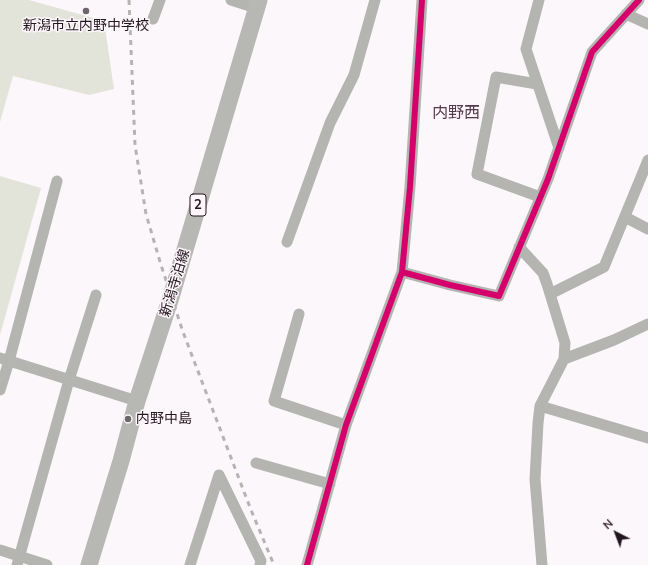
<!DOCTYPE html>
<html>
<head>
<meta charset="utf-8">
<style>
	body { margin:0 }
	#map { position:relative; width:648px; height:565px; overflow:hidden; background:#fcf7fa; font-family:Mulish,sans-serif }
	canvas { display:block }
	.north { position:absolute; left:596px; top:513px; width:40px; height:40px; -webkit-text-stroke:3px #fdf6fa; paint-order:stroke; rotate:318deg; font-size:11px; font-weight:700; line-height:16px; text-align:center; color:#22171e }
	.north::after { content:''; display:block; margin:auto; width:14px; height:18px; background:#22171e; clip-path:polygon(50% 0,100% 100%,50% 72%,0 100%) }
</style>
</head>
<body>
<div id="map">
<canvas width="648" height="565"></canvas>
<div class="north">N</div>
</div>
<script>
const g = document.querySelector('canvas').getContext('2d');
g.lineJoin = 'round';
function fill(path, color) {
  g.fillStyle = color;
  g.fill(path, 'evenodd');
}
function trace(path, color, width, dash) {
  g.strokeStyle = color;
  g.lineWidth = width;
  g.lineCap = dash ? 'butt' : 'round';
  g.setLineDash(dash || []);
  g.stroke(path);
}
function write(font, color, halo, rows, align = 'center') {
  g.font = font + ' Mulish,"Noto Sans JP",sans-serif';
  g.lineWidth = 3;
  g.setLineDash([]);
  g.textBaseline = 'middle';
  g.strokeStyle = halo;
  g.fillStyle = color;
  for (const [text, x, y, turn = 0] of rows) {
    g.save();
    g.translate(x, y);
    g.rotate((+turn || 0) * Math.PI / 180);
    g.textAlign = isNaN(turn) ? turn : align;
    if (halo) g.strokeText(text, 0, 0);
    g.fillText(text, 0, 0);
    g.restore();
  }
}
fill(new Path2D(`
	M 0,0 L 29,0 L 104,21 L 114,89 L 89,95 L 13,76 L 0,122 Z
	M 0,176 L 41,188 L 0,335 Z`), '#e2e4da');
trace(new Path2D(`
	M 231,0 L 256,8
	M 539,0 L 526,49 L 559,148
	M 626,14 L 648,24
	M 153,19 L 160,0
	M 537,84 L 496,77 L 477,174 L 540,197
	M 625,217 L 648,229
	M 287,242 L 330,123 L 354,75 L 375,0
	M 519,247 L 543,273 L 547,284 L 565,343 L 564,359 L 540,406 L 538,423 L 535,479 L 542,565
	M 402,272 L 450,285 L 499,296 L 548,179 L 592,52 L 639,0
	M 550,294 L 604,267 L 648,160
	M 299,314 L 274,401 L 346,425
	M 0,358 L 137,401
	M 564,359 L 614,340 L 648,324
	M 0,390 L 9,361 L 57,181
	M 540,406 L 648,438
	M 256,463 L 330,484
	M 0,550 L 47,565
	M 17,565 L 69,380 L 96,295
	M 190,565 L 219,475 L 261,561 L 260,565
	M 307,565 L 346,425 L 402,272 L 410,187 L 422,0`), '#b4b4b1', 11);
trace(new Path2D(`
	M 89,565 L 121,461 L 137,401 L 171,297 L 259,0`), '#b7b7b4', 17);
trace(new Path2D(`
	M 129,0 L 135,145 L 146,214 L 161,265 L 183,332 L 251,510 L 274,565`), '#b6b4b3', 3, [5, 5]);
trace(new Path2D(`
	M 402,272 L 450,285 L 499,296 L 548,179 L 592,52 L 639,0
	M 307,565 L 346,425 L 402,272 L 410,187 L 422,0`), '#d6006c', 6);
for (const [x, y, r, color] of [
	[86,11,4,"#6e656b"],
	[128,419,4,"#6e656b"]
]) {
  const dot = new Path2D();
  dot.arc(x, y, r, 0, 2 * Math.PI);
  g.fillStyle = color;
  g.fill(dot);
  trace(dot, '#fdf6fa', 1.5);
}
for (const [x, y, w] of [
	[198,205,16]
]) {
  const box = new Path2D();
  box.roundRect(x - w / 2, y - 11, w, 22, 3);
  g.fillStyle = '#fdf6fa';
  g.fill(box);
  trace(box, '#22171e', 1);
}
write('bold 13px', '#22171e', null, [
	["2",198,205]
]);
write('14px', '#22171e', '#fdf6fa', [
	["新潟市立内野中学校",86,26],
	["内野中島",136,419,"left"]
]);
write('14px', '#22171e', '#fdf6fa', [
	["新潟寺泊線",175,283,-73]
]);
write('16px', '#543a4c', '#fdf6fa', [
	["内野西",456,113]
]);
</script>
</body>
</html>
